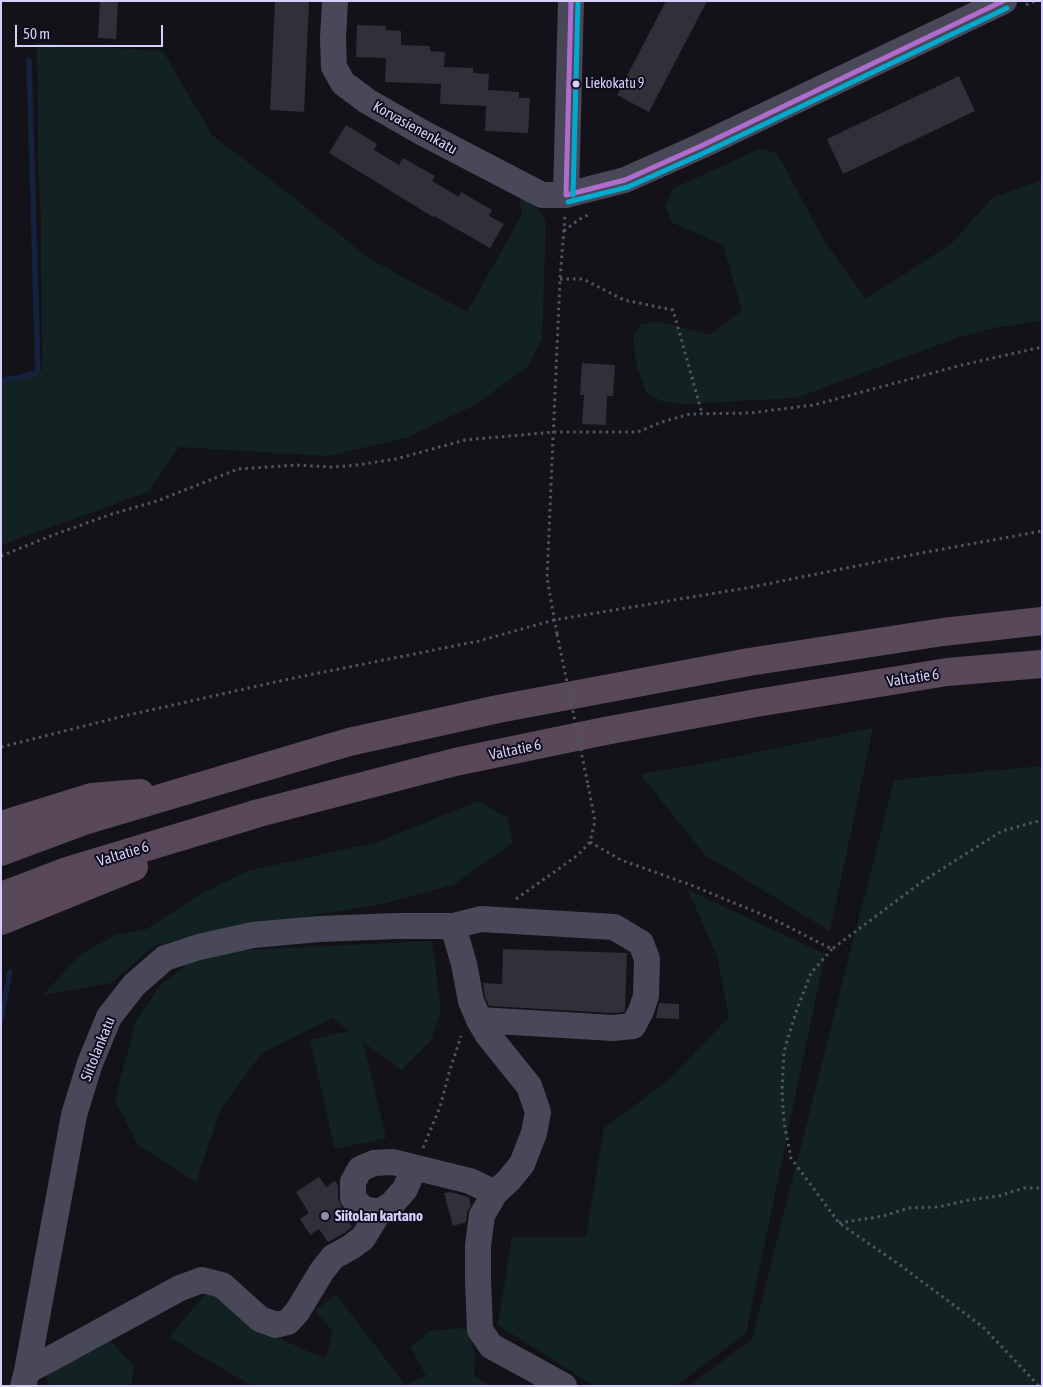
<!DOCTYPE html>
<html>
<head>
<meta charset="utf-8">
<style>
	body { margin:0 }
	#map { position:relative; width:1043px; height:1387px; overflow:hidden; background:#131218; font-family:"Asap Condensed",sans-serif }
	canvas { display:block }
	.frame { position:absolute; inset:0; border:2px solid #d5cff9; pointer-events:none }
	.scale { position:absolute; left:15px; top:25px; width:148px; height:22px; box-sizing:border-box; border:2px solid #d5cff9; border-top:0; padding-left:6px; font-size:15px; line-height:18px; white-space:nowrap; color:#d5cff9; -webkit-text-stroke:4px #110e1c; paint-order:stroke }
</style>
</head>
<body>
<div id="map">
<canvas width="1043" height="1387"></canvas>
<div class="frame"></div>
<div class="scale">50 m</div>
</div>
<script>
const g = document.querySelector('canvas').getContext('2d');
g.lineJoin = 'round';
function fill(path, color) {
  g.fillStyle = color;
  g.fill(path, 'evenodd');
}
function trace(path, color, width, dash) {
  g.strokeStyle = color;
  g.lineWidth = width;
  g.lineCap = dash ? 'butt' : 'round';
  g.setLineDash(dash || []);
  g.stroke(path);
}
function write(font, color, halo, rows, align = 'center') {
  g.font = font + ' "Asap Condensed",sans-serif';
  g.lineWidth = 4;
  g.setLineDash([]);
  g.textBaseline = 'middle';
  g.strokeStyle = halo;
  g.fillStyle = color;
  for (const [text, x, y, turn = 0] of rows) {
    g.save();
    g.translate(x, y);
    g.rotate((+turn || 0) * Math.PI / 180);
    g.textAlign = isNaN(turn) ? turn : align;
    if (halo) g.strokeText(text, 0, 0);
    g.fillText(text, 0, 0);
    g.restore();
  }
}
fill(new Path2D(`
	M 36,43 L 163,51 L 212,135 L 270,179 L 370,259 L 467,312 L 522,215 L 519,194 L 541,212 L 546,224 L 542,338 L 528,366 L 477,404 L 406,438 L 327,456 L 179,447 L 148,492 L 1,545 L 1,382 L 42,371 L 41,221 L 38,150 L 38,78 Z
	M 759,149 L 777,153 L 823,239 L 866,299 L 951,244 L 992,198 L 1042,180 L 1042,320 L 1016,325 L 998,327 L 959,337 L 796,398 L 683,404 L 661,401 L 646,392 L 637,368 L 633,338 L 641,324 L 659,322 L 710,335 L 742,310 L 723,245 L 671,222 L 666,207 L 672,189 Z
	M 873,728 L 830,931 L 705,855 L 640,774 L 690,766 Z
	M 1042,766 L 1042,1386 L 689,1386 L 752,1339 L 894,780 Z
	M 478,801 L 507,817 L 513,842 L 455,884 L 383,904 L 209,932 L 154,946 L 111,983 L 43,995 L 81,954 L 115,935 L 147,929 L 199,895 L 248,871 L 378,842 Z
	M 688,890 L 825,954 L 746,1333 L 676,1386 L 594,1386 L 498,1325 L 512,1237 L 586,1237 L 604,1128 L 668,1081 L 729,1017 L 717,956 Z
	M 432,941 L 441,1010 L 431,1040 L 401,1070 L 363,1042 L 386,1138 L 335,1149 L 310,1040 L 349,1031 L 333,1018 L 262,1053 L 221,1108 L 196,1182 L 138,1145 L 115,1100 L 136,1020 L 162,983 L 205,952 Z
	M 209,1290 L 257,1328 L 316,1355 L 326,1357 L 333,1332 L 315,1311 L 336,1294 L 405,1385 L 426,1376 L 411,1347 L 430,1331 L 466,1328 L 475,1353 L 474,1376 L 491,1386 L 252,1386 L 169,1337 Z
	M 109,1339 L 134,1366 L 131,1386 L 49,1386 L 45,1375 Z`), '#122223');
trace(new Path2D(`
	M 1,381 L 38,373 L 29,60
	M 1,1020 L 10,972`), '#14223c', 5.5);
fill(new Path2D(`
	M 100,1 L 118,1 L 116,39 L 98,38 Z
	M 275,1 L 309,1 L 304,112 L 270,110 Z
	M 666,1 L 707,1 L 649,112 L 617,95 Z
	M 357,25 L 386,26 L 386,30 L 401,31 L 401,45 L 430,46 L 430,51 L 445,52 L 444,67 L 473,68 L 473,73 L 489,74 L 488,90 L 519,92 L 519,98 L 530,98 L 528,133 L 485,131 L 486,106 L 440,104 L 441,84 L 385,82 L 386,58 L 356,57 Z
	M 959,76 L 975,111 L 843,174 L 827,139 Z
	M 346,125 L 377,144 L 374,150 L 399,165 L 403,158 L 435,176 L 432,181 L 459,197 L 461,192 L 492,210 L 489,216 L 504,224 L 490,248 L 434,216 L 433,217 L 329,153 Z
	M 582,363 L 615,365 L 613,396 L 607,396 L 606,425 L 582,424 L 584,395 L 580,395 Z
	M 503,949 L 627,953 L 625,1009 L 624,1012 L 613,1013 L 489,1006 L 485,997 L 483,983 L 502,984 Z
	M 659,1003 L 679,1004 L 679,1019 L 656,1018 Z
	M 319,1177 L 326,1187 L 335,1181 L 338,1186 L 338,1199 L 342,1208 L 345,1211 L 343,1212 L 352,1227 L 343,1234 L 328,1242 L 319,1229 L 310,1235 L 300,1219 L 309,1213 L 296,1192 Z
	M 450,1192 L 469,1197 L 471,1205 L 467,1213 L 466,1222 L 453,1226 L 444,1193 Z`), '#312f3a');
trace(new Path2D(`
	M 1026,5 L 1035,1
	M 564,231 L 578,220 L 590,214
	M 560,279 L 583,279 L 624,300 L 673,310 L 702,413
	M 1,556 L 53,535 L 112,514 L 157,501 L 238,469 L 297,465 L 332,467 L 357,465 L 396,459 L 465,440 L 554,432 L 638,432 L 662,422 L 690,414 L 750,413 L 814,405 L 962,365 L 1042,347
	M 557,634 L 547,578 L 560,279 L 565,216
	M 1,747 L 124,716 L 289,679 L 479,641 L 554,620 L 752,587 L 916,554 L 1042,531
	M 590,842 L 621,860 L 691,885 L 773,919 L 832,949 L 923,881 L 1002,831 L 1042,820
	M 516,899 L 578,855 L 590,842 L 595,821 L 588,785
	M 832,949 L 811,973 L 797,1009 L 784,1051 L 782,1090 L 784,1123 L 791,1158 L 839,1223 L 900,1265 L 983,1327 L 1039,1386
	M 423,1148 L 440,1107 L 449,1073 L 461,1036
	M 839,1223 L 883,1216 L 909,1208 L 938,1207 L 969,1200 L 999,1196 L 1024,1188 L 1042,1188`), '#4c5761', 3, [2.5, 4]);
trace(new Path2D(`
	M 335,1 L 333,38 L 334,67 L 343,83 L 367,101 L 423,133 L 542,195 L 566,195 L 625,180 L 701,146 L 1004,1
	M 566,195 L 571,1
	M 453,926 L 464,964 L 471,1001 L 479,1020 L 488,1035 L 529,1086 L 538,1112 L 534,1133 L 522,1164 L 509,1180 L 495,1193
	M 414,1168 L 405,1189 L 392,1204 L 379,1212 L 363,1209 L 353,1198 L 353,1182 L 360,1169 L 374,1163 L 393,1162 L 470,1181 L 495,1193 L 482,1215 L 478,1246 L 478,1279 L 480,1330 L 491,1346 L 564,1386
	M 27,1371 L 50,1359 L 180,1288 L 202,1280 L 222,1285 L 260,1319 L 276,1325 L 288,1322 L 297,1312 L 322,1271 L 333,1257 L 351,1247 L 363,1238 L 379,1212
	M 23,1386 L 27,1371 L 74,1115 L 90,1063 L 109,1017 L 134,985 L 165,958 L 199,947 L 253,935 L 319,929 L 396,926 L 453,926 L 481,919 L 614,927 L 641,943 L 647,959 L 646,996 L 641,1011 L 633,1026 L 613,1028 L 479,1020`), '#494858', 26);
trace(new Path2D(`
	M 1,825 L 92,797 L 140,793
	M 1,852 L 87,820 L 349,742 L 498,709 L 749,662 L 943,632 L 1042,621
	M 1,896 L 64,872 L 259,813 L 455,762 L 605,731 L 756,703 L 947,672 L 1042,664
	M 1,921 L 134,867`), '#584859', 28);
trace(new Path2D(`
	M 557,634 L 588,785`), '#4c5761', 3, [2.5, 4]);
trace(new Path2D(`
	M 566,195 L 625,180 L 701,146 L 1003,1
	M 566,195 L 571,1`), '#b06ccc', 5);
trace(new Path2D(`
	M 573,195 L 578,1
	M 568,202 L 628,187 L 704,153 L 1007,8`), '#00a9ce', 5);
for (const [x, y, r, color] of [
	[576,84,4.5,"#d5cff9"],
	[325,1216,5,"#918daa"]
]) {
  const dot = new Path2D();
  dot.arc(x, y, r, 0, 2 * Math.PI);
  g.fillStyle = color;
  g.fill(dot);
  trace(dot, '#110e1c', 2);
}
write('14px', '#d5cff9', '#110e1c', [
	["Liekokatu 9",585,84]
], 'left');
write('15px', '#d5cff9', '#110e1c', [
	["Korvasienenkatu",415,128,29],
	["Valtatie 6",913,678,-9],
	["Valtatie 6",515,750,-12],
	["Valtatie 6",123,854,-17],
	["Siitolankatu",98,1049,-68]
]);
write('bold 15px', '#d5cff9', '#110e1c', [
	["Siitolan kartano",335,1216]
], 'left');
</script>
</body>
</html>
